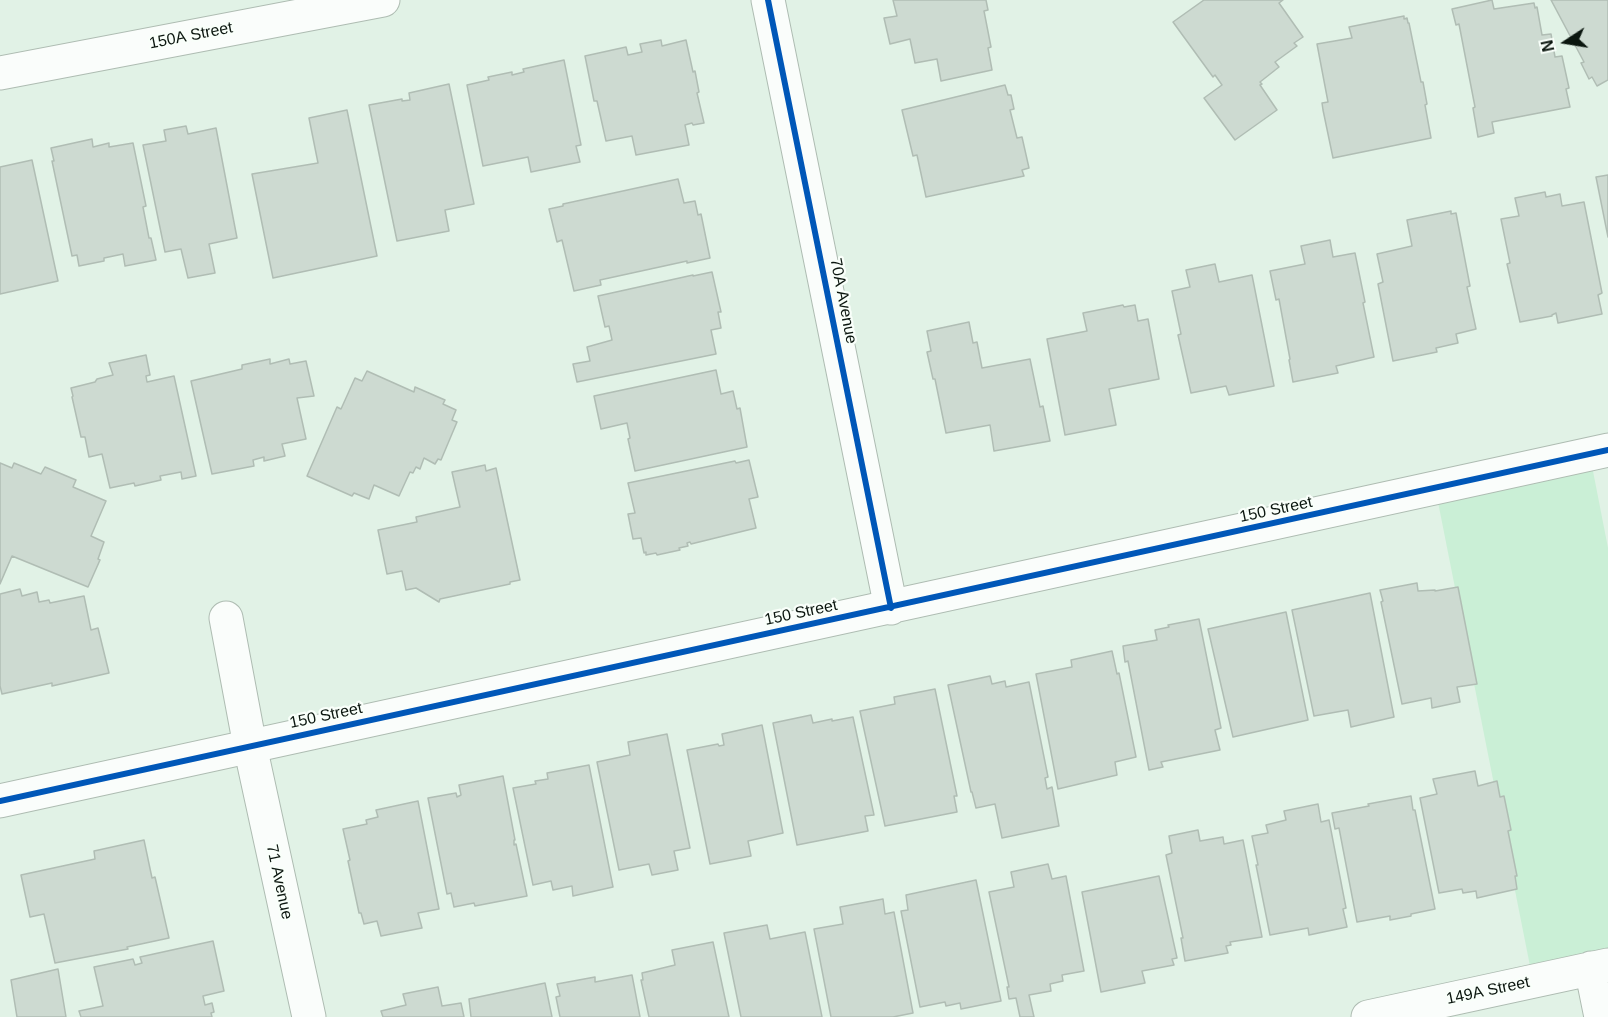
<!DOCTYPE html>
<html>
<head>
<meta charset="utf-8">
<style>
	body { margin:0 }
	#map { position:relative; width:1608px; height:1017px; overflow:hidden; background:#e1f2e6; font-family:Helvetica,sans-serif }
	canvas { display:block }
	.north { position:absolute; left:1536px; top:12px; width:60px; height:60px; -webkit-text-stroke:4px #f9fffa; paint-order:stroke; rotate:258deg; font-size:16px; font-weight:700; line-height:24px; text-align:center; color:#0b160f }
	.north::after { content:''; display:block; margin:auto; width:21px; height:27px; background:#0b160f; clip-path:polygon(50% 0,100% 100%,50% 72%,0 100%) }
</style>
</head>
<body>
<div id="map">
<canvas width="1608" height="1017"></canvas>
<div class="north">N</div>
</div>
<script>
const g = document.querySelector('canvas').getContext('2d');
g.lineJoin = 'round';
function fill(path, color) {
  g.fillStyle = color;
  g.fill(path, 'evenodd');
}
function trace(path, color, width, dash) {
  g.strokeStyle = color;
  g.lineWidth = width;
  g.lineCap = dash ? 'butt' : 'round';
  g.setLineDash(dash || []);
  g.stroke(path);
}
function write(font, color, halo, rows, align = 'center') {
  g.font = font + ' Helvetica,sans-serif';
  g.lineWidth = 4.5;
  g.setLineDash([]);
  g.textBaseline = 'middle';
  g.strokeStyle = halo;
  g.fillStyle = color;
  for (const [text, x, y, turn = 0] of rows) {
    g.save();
    g.translate(x, y);
    g.rotate((+turn || 0) * Math.PI / 180);
    g.textAlign = isNaN(turn) ? turn : align;
    if (halo) g.strokeText(text, 0, 0);
    g.fillText(text, 0, 0);
    g.restore();
  }
}
fill(new Path2D(`
	M 1592,466 L 1608,548 L 1608,956 L 1531,971 L 1437,497 Z`), '#caefd6');
const building = new Path2D(`
	M 893,0 L 986,0 L 988,10 L 984,11 L 991,47 L 988,48 L 992,70 L 941,81 L 937,59 L 915,63 L 910,39 L 890,44 L 884,18 L 897,16 Z
	M 1204,0 L 1283,0 L 1279,3 L 1303,37 L 1294,43 L 1297,46 L 1275,62 L 1279,67 L 1260,82 L 1262,84 L 1260,85 L 1277,110 L 1235,140 L 1204,98 L 1222,85 L 1215,75 L 1213,77 L 1173,22 Z
	M 1492,0 L 1494,9 L 1534,3 L 1535,8 L 1537,7 L 1542,35 L 1551,34 L 1555,57 L 1562,56 L 1569,88 L 1566,89 L 1570,107 L 1492,122 L 1494,133 L 1478,137 L 1473,108 L 1475,107 L 1459,24 L 1456,25 L 1452,9 Z
	M 1551,0 L 1608,0 L 1608,80 L 1597,86 L 1592,77 L 1589,79 L 1581,63 L 1584,62 Z
	M 1404,16 L 1404,19 L 1407,18 L 1408,23 L 1409,23 L 1421,82 L 1423,82 L 1427,104 L 1425,105 L 1431,138 L 1333,158 L 1323,110 L 1322,103 L 1328,102 L 1317,44 L 1352,38 L 1349,27 Z
	M 661,40 L 662,46 L 686,40 L 693,72 L 695,71 L 699,92 L 697,93 L 704,123 L 693,125 L 692,123 L 685,125 L 689,145 L 636,155 L 632,136 L 606,141 L 597,101 L 594,101 L 585,56 L 626,47 L 628,55 L 642,52 L 640,44 Z
	M 564,60 L 581,145 L 576,146 L 580,162 L 531,172 L 528,157 L 483,166 L 467,85 L 489,80 L 488,77 L 512,72 L 512,75 L 524,72 L 523,69 Z
	M 449,84 L 474,204 L 445,210 L 449,231 L 397,241 L 369,105 L 402,99 L 402,101 L 410,100 L 409,93 Z
	M 1005,85 L 1008,95 L 1011,95 L 1014,109 L 1010,110 L 1017,138 L 1022,137 L 1029,168 L 1022,170 L 1024,176 L 926,197 L 917,155 L 913,156 L 902,110 Z
	M 347,110 L 377,256 L 273,278 L 252,174 L 318,163 L 309,118 Z
	M 186,126 L 188,134 L 216,128 L 237,238 L 209,244 L 215,273 L 188,278 L 181,249 L 165,252 L 143,145 L 166,141 L 164,130 Z
	M 92,139 L 93,147 L 109,143 L 109,147 L 133,143 L 146,206 L 143,207 L 149,238 L 151,238 L 156,260 L 125,266 L 123,254 L 104,258 L 104,261 L 79,266 L 77,255 L 72,256 L 52,161 L 54,161 L 51,148 Z
	M 32,160 L 58,281 L 0,294 L 0,167 Z
	M 1608,175 L 1608,237 L 1596,177 Z
	M 678,179 L 684,203 L 695,201 L 698,215 L 701,214 L 710,258 L 687,263 L 687,261 L 600,280 L 601,285 L 574,291 L 562,240 L 557,242 L 549,209 L 563,206 L 563,204 Z
	M 1545,192 L 1546,197 L 1560,194 L 1562,206 L 1584,202 L 1602,293 L 1598,295 L 1602,314 L 1558,323 L 1556,313 L 1552,315 L 1552,316 L 1520,322 L 1507,264 L 1510,263 L 1501,219 L 1519,216 L 1515,198 Z
	M 1451,211 L 1451,214 L 1456,213 L 1470,286 L 1467,287 L 1476,329 L 1456,334 L 1458,343 L 1436,348 L 1437,352 L 1393,361 L 1378,284 L 1383,282 L 1377,254 L 1412,246 L 1407,220 Z
	M 1330,240 L 1333,257 L 1355,253 L 1365,302 L 1363,303 L 1374,357 L 1336,366 L 1338,373 L 1293,382 L 1289,360 L 1290,359 L 1279,299 L 1276,300 L 1270,271 L 1305,264 L 1301,246 Z
	M 1215,264 L 1219,282 L 1252,275 L 1274,386 L 1229,395 L 1226,386 L 1191,393 L 1178,335 L 1181,334 L 1172,291 L 1190,287 L 1186,270 Z
	M 712,272 L 721,312 L 718,312 L 721,328 L 711,330 L 716,354 L 577,382 L 573,364 L 590,361 L 587,347 L 612,340 L 609,326 L 605,327 L 598,296 L 693,275 L 693,276 Z
	M 1123,305 L 1124,307 L 1135,305 L 1138,321 L 1148,319 L 1159,379 L 1109,389 L 1116,425 L 1065,435 L 1047,339 L 1087,331 L 1083,313 Z
	M 969,322 L 973,343 L 977,342 L 982,368 L 1030,359 L 1040,407 L 1043,406 L 1050,441 L 994,451 L 990,425 L 946,433 L 935,379 L 933,379 L 927,352 L 931,351 L 927,331 Z
	M 146,355 L 150,375 L 146,376 L 147,382 L 174,376 L 196,476 L 182,479 L 181,472 L 160,476 L 161,480 L 135,486 L 134,483 L 110,488 L 102,454 L 89,457 L 85,437 L 81,437 L 72,397 L 73,396 L 71,388 L 95,382 L 97,379 L 113,375 L 109,363 Z
	M 270,359 L 270,364 L 289,359 L 290,364 L 306,361 L 314,396 L 297,398 L 306,439 L 282,444 L 285,456 L 264,461 L 264,457 L 253,460 L 254,466 L 212,474 L 191,381 L 242,369 L 242,365 Z
	M 716,370 L 721,394 L 733,391 L 737,409 L 740,408 L 747,447 L 635,471 L 628,439 L 630,438 L 627,423 L 601,429 L 594,396 Z
	M 367,371 L 414,392 L 415,387 L 445,400 L 443,404 L 456,410 L 452,420 L 457,422 L 441,460 L 438,459 L 435,464 L 424,458 L 420,469 L 416,467 L 413,473 L 410,472 L 399,496 L 374,485 L 369,499 L 354,493 L 352,496 L 307,476 L 337,407 L 341,409 L 355,378 L 362,381 Z
	M 749,460 L 758,497 L 749,499 L 756,528 L 691,544 L 690,542 L 687,543 L 688,546 L 679,548 L 680,550 L 657,555 L 656,553 L 646,555 L 646,552 L 644,553 L 641,538 L 633,539 L 628,514 L 635,513 L 628,483 L 735,461 L 736,463 Z
	M 0,463 L 12,468 L 14,463 L 41,474 L 45,467 L 76,480 L 73,487 L 106,501 L 91,536 L 104,542 L 98,559 L 100,560 L 88,587 L 12,556 L 0,584 Z
	M 485,465 L 486,471 L 496,468 L 520,580 L 510,582 L 510,584 L 440,599 L 439,602 L 416,588 L 406,590 L 402,571 L 387,574 L 378,530 L 417,522 L 416,517 L 460,507 L 452,472 Z
	M 1417,583 L 1418,591 L 1435,590 L 1435,591 L 1458,587 L 1477,684 L 1457,687 L 1460,702 L 1432,708 L 1431,698 L 1402,704 L 1381,602 L 1383,601 L 1380,590 Z
	M 20,589 L 22,596 L 37,592 L 39,602 L 49,600 L 50,603 L 84,596 L 91,630 L 98,628 L 109,673 L 52,686 L 52,683 L 2,694 L 0,686 L 0,594 Z
	M 1370,593 L 1394,717 L 1351,727 L 1348,710 L 1314,716 L 1292,610 Z
	M 1286,612 L 1308,720 L 1233,737 L 1208,629 Z
	M 1199,619 L 1221,728 L 1215,730 L 1220,750 L 1161,762 L 1163,767 L 1149,770 L 1128,661 L 1125,662 L 1123,646 L 1157,640 L 1155,630 L 1169,627 L 1168,625 Z
	M 1112,651 L 1117,674 L 1119,673 L 1136,757 L 1115,762 L 1117,775 L 1058,789 L 1036,674 L 1072,667 L 1071,660 Z
	M 990,676 L 992,684 L 1005,681 L 1006,687 L 1029,682 L 1048,777 L 1045,778 L 1047,789 L 1052,787 L 1059,826 L 1002,838 L 995,804 L 976,808 L 972,792 L 971,792 L 948,685 Z
	M 935,689 L 957,796 L 954,796 L 957,812 L 885,826 L 860,711 L 895,704 L 894,697 Z
	M 811,715 L 813,723 L 832,719 L 832,721 L 853,717 L 874,815 L 865,816 L 868,831 L 797,845 L 773,723 Z
	M 762,725 L 783,833 L 748,841 L 751,856 L 710,864 L 687,750 L 718,744 L 719,746 L 724,745 L 722,734 Z
	M 667,734 L 690,848 L 674,851 L 678,870 L 652,875 L 649,864 L 619,870 L 597,762 L 630,755 L 628,742 Z
	M 589,765 L 613,887 L 573,896 L 572,886 L 553,890 L 551,881 L 533,885 L 513,788 L 536,784 L 535,781 L 548,779 L 547,773 Z
	M 1475,771 L 1478,786 L 1497,781 L 1500,797 L 1504,796 L 1511,830 L 1508,831 L 1517,876 L 1515,876 L 1517,889 L 1477,898 L 1476,891 L 1463,893 L 1462,889 L 1439,893 L 1420,798 L 1437,794 L 1433,779 Z
	M 503,776 L 515,840 L 514,840 L 514,845 L 516,844 L 527,896 L 475,906 L 474,903 L 454,907 L 451,893 L 447,894 L 428,798 L 456,793 L 457,797 L 461,795 L 459,785 Z
	M 1411,796 L 1413,810 L 1415,810 L 1435,909 L 1411,914 L 1411,916 L 1390,920 L 1390,916 L 1357,922 L 1339,828 L 1335,829 L 1332,813 L 1369,806 L 1368,804 Z
	M 418,801 L 439,909 L 418,913 L 422,928 L 381,936 L 377,921 L 364,924 L 361,913 L 359,913 L 348,861 L 350,860 L 343,829 L 367,824 L 366,820 L 378,817 L 376,810 Z
	M 1318,804 L 1321,822 L 1329,820 L 1346,908 L 1343,909 L 1347,927 L 1309,935 L 1308,928 L 1270,935 L 1256,865 L 1258,865 L 1252,836 L 1268,833 L 1266,825 L 1286,820 L 1284,811 Z
	M 1198,830 L 1200,841 L 1223,837 L 1224,844 L 1243,840 L 1262,937 L 1230,942 L 1231,945 L 1226,946 L 1228,953 L 1185,961 L 1181,938 L 1183,938 L 1166,855 L 1172,853 L 1169,836 Z
	M 144,840 L 152,878 L 155,877 L 169,938 L 127,947 L 128,949 L 55,963 L 44,914 L 30,917 L 21,875 L 95,859 L 94,851 Z
	M 1048,864 L 1052,879 L 1066,876 L 1084,971 L 1062,975 L 1063,981 L 1050,984 L 1051,991 L 1029,995 L 1034,1017 L 1020,1017 L 1016,998 L 1009,999 L 1007,987 L 1009,987 L 989,892 L 1014,887 L 1011,872 Z
	M 1159,876 L 1177,958 L 1172,959 L 1174,965 L 1142,971 L 1145,983 L 1101,992 L 1082,892 Z
	M 976,880 L 1001,1001 L 961,1009 L 960,1003 L 946,1006 L 945,1002 L 920,1007 L 901,911 L 908,910 L 906,895 Z
	M 883,899 L 885,914 L 894,912 L 913,1013 L 893,1017 L 831,1017 L 814,929 L 843,924 L 840,907 Z
	M 767,925 L 770,939 L 805,932 L 822,1017 L 741,1017 L 724,933 Z
	M 213,941 L 224,991 L 203,996 L 205,1005 L 212,1003 L 214,1012 L 211,1013 L 212,1017 L 81,1017 L 79,1011 L 103,1006 L 94,967 L 133,959 L 135,965 L 142,963 L 140,957 Z
	M 713,942 L 729,1017 L 649,1017 L 641,980 L 643,980 L 642,973 L 675,965 L 672,950 Z
	M 58,969 L 66,1017 L 17,1017 L 11,980 Z
	M 632,975 L 640,1017 L 560,1017 L 556,997 L 560,996 L 557,984 L 595,977 L 595,982 Z
	M 545,983 L 552,1017 L 471,1017 L 469,999 Z
	M 438,987 L 442,1006 L 461,1003 L 464,1017 L 383,1017 L 381,1011 L 406,1005 L 403,994 Z`);
fill(building, '#cddad1');
trace(building, '#b0bdb4', 1.5);
const street = new Path2D(`
	M 768,0 L 891,608
	M 0,73 L 383,0
	M 226,618 L 250,746 L 309,1017
	M 0,801 L 1608,450
	M 1591,968 L 1601,1017
	M 1368,1017 L 1608,965`);
trace(street, '#aebcb2', 35);
trace(street, '#fafdfb', 33);
trace(new Path2D(`
	M 768,0 L 891,608
	M 0,801 L 1608,450`), '#0057b8', 6);
write('16px', '#0b160f', '#f9fffa', [
	["150A Street",191,36,-11],
	["70A Avenue",843,301,79],
	["150 Street",1276,510,-12],
	["150 Street",801,613,-12],
	["150 Street",326,716,-12],
	["71 Avenue",279,882,78],
	["149A Street",1488,991,-12]
]);
</script>
</body>
</html>
